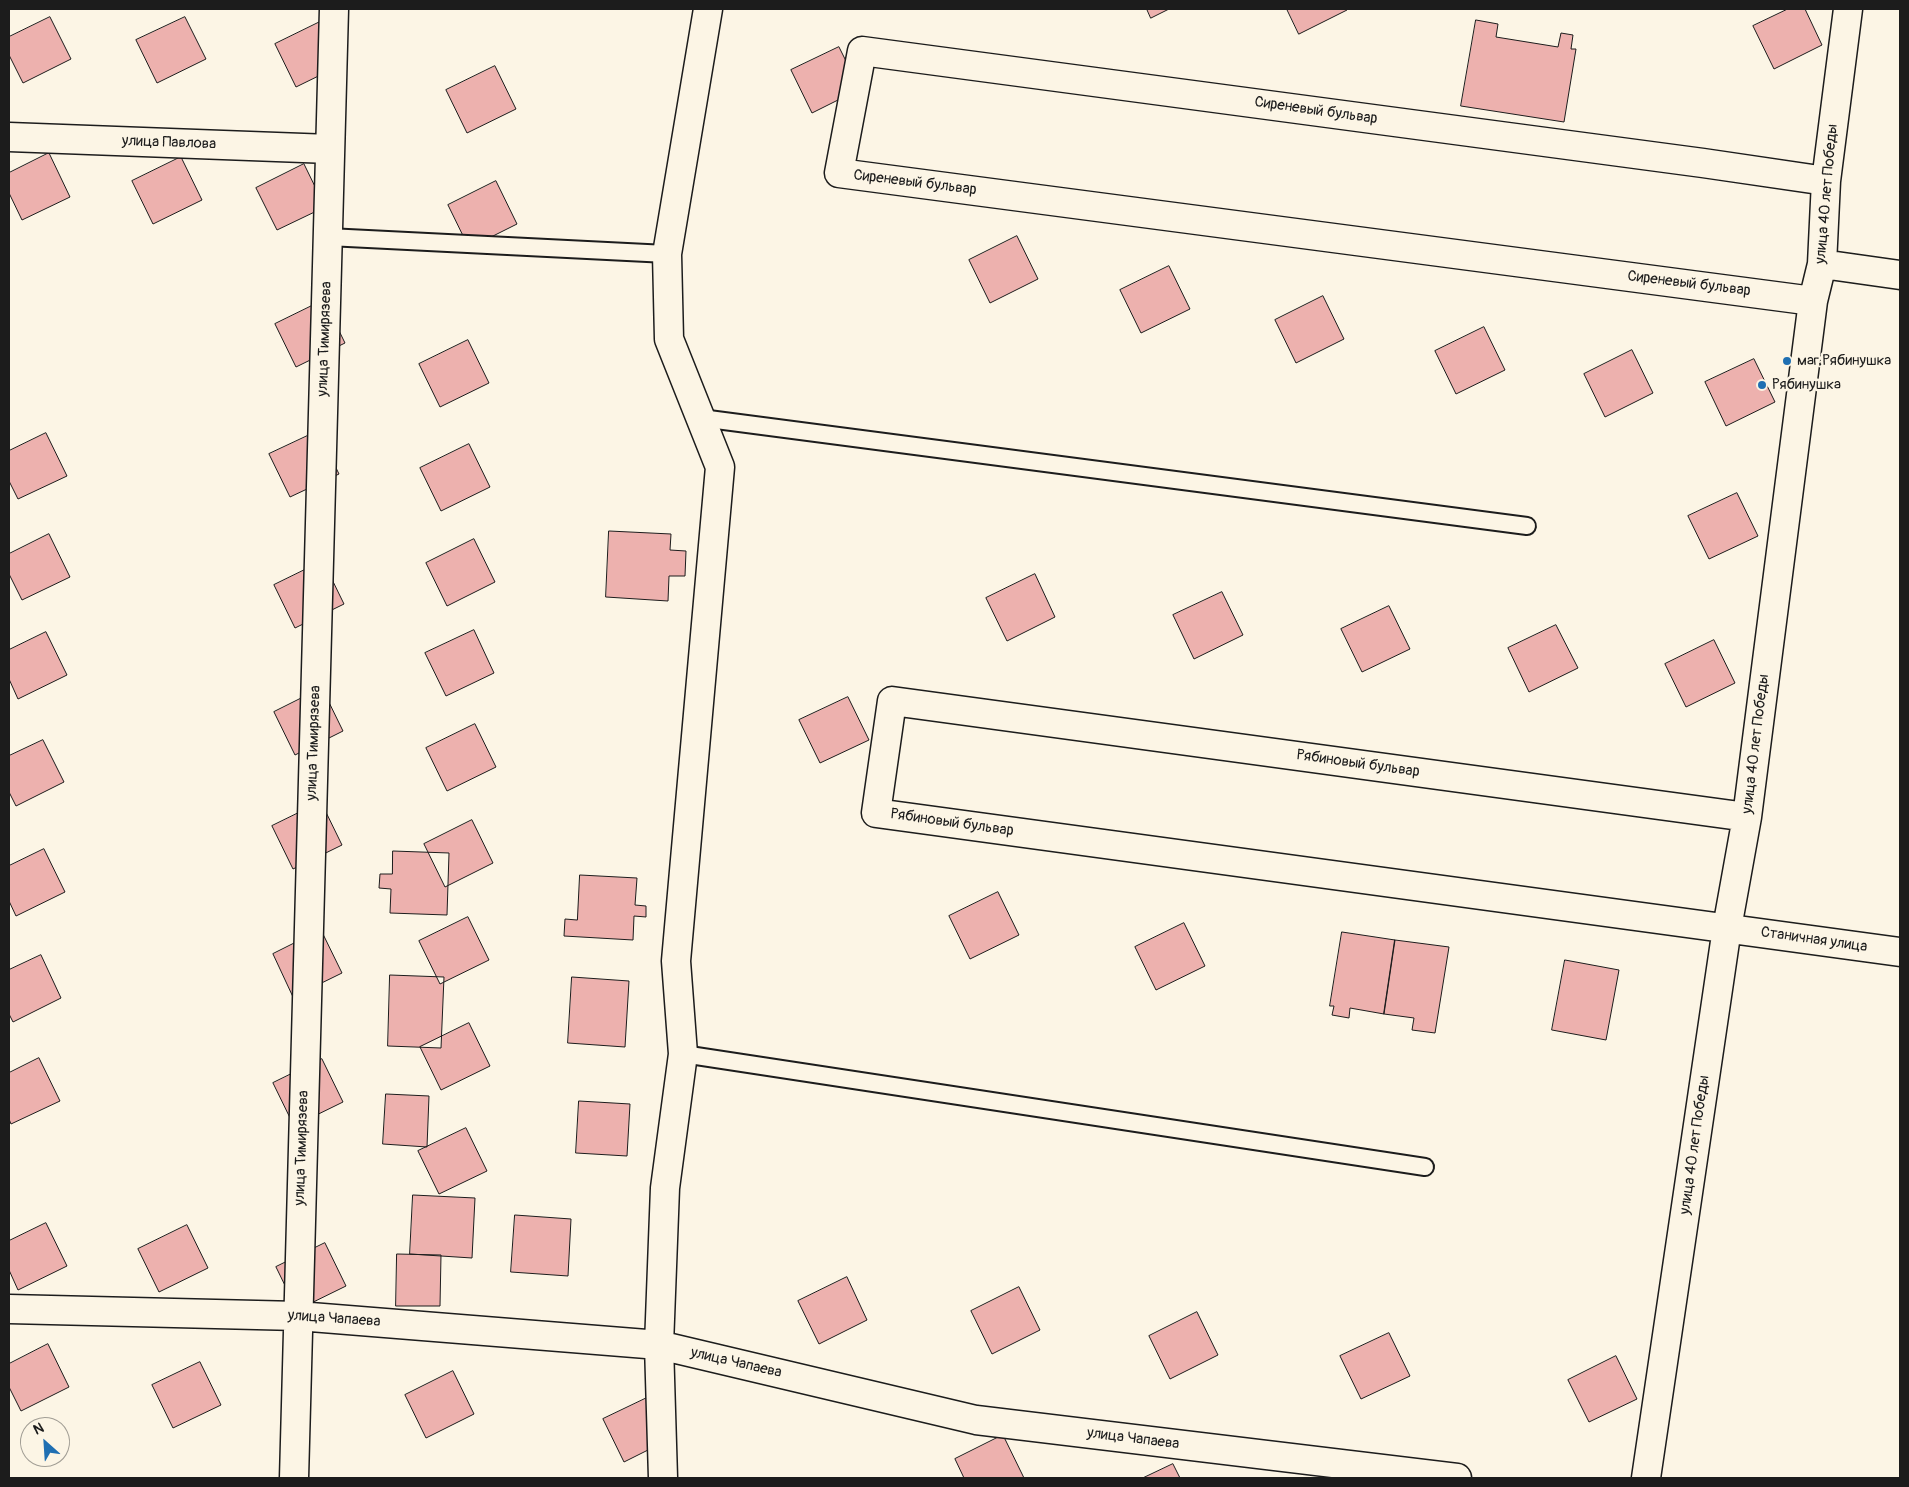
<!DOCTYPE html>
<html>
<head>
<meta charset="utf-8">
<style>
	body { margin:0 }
	#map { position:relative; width:1909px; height:1487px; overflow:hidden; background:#fcf5e5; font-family:Pangolin,sans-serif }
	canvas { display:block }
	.frame { position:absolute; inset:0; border:10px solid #1c1c1c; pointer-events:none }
	.north { position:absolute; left:20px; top:1417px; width:50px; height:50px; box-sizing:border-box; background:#fcf5e5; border:1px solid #a29e95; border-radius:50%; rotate:334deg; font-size:14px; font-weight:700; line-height:20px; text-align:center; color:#1c1c1c }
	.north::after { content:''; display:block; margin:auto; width:18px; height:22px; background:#1f6fb2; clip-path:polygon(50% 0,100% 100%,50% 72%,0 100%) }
</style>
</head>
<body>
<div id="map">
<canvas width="1909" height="1487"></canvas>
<div class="frame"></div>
<div class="north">N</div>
</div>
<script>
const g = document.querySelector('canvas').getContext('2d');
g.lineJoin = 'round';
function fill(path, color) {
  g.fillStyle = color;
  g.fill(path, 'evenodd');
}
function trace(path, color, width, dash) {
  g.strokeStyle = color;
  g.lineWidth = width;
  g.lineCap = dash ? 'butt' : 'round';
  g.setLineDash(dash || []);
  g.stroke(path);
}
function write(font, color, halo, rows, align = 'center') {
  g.font = font + ' Pangolin,sans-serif';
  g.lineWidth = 5;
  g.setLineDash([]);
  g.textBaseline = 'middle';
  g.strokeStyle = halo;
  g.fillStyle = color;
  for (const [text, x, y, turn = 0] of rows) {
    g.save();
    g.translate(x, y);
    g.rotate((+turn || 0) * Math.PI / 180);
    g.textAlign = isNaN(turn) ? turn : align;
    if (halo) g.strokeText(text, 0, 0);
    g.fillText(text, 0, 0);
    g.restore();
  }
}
const building = new Path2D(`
	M 1147,9 L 1169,9 L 1151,18 Z
	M 1287,9 L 1347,9 L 1347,10 L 1299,34 Z
	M 1788,9 L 1805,9 L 1822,45 L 1774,69 L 1753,26 Z
	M 50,17 L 71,59 L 23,83 L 9,55 L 9,37 Z
	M 185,17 L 206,59 L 157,83 L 136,40 Z
	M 324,20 L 345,63 L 296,87 L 275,44 Z
	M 1476,20 L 1498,24 L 1496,37 L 1558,47 L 1561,33 L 1573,35 L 1571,49 L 1576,49 L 1564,122 L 1461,106 Z
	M 839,47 L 860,89 L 812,113 L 791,70 Z
	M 495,66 L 516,109 L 467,133 L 446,90 Z
	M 49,153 L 70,197 L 22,220 L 9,193 L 9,173 Z
	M 181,157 L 202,200 L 153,224 L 132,181 Z
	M 304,164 L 325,207 L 277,230 L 256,188 Z
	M 496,181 L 517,224 L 469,248 L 448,205 Z
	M 1017,236 L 1038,279 L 990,303 L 969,260 Z
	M 1169,266 L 1190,309 L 1141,333 L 1120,290 Z
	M 1323,296 L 1344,339 L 1296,363 L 1275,320 Z
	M 324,300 L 345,343 L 296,367 L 275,324 Z
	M 1484,327 L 1505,370 L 1456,394 L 1435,351 Z
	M 468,340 L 489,383 L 440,407 L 419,364 Z
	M 1632,350 L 1653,393 L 1605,417 L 1584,374 Z
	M 1754,359 L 1775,402 L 1726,426 L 1705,382 Z
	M 318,431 L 339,474 L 290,497 L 269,454 Z
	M 46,433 L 67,476 L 18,499 L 9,481 L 9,451 Z
	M 469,444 L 490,487 L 441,511 L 420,468 Z
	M 1737,493 L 1758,536 L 1709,559 L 1688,516 Z
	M 609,531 L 671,534 L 670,550 L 686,551 L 685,576 L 669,576 L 668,601 L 606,597 Z
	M 49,534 L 70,577 L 22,600 L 9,574 L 9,554 Z
	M 474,539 L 495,582 L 447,606 L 426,563 Z
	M 323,561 L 344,604 L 295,628 L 274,585 Z
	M 1035,574 L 1055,617 L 1007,641 L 986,598 Z
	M 1222,592 L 1243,635 L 1194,659 L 1173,615 Z
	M 1389,606 L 1410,649 L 1362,672 L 1341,629 Z
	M 1556,625 L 1578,668 L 1529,692 L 1508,648 Z
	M 474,630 L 494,673 L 446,696 L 425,653 Z
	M 46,632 L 67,675 L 18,699 L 9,679 L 9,650 Z
	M 1714,640 L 1735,683 L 1686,707 L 1665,664 Z
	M 322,688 L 343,731 L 295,755 L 274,712 Z
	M 848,697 L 869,740 L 820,763 L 799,720 Z
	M 475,724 L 496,767 L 447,791 L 426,748 Z
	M 43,740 L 64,782 L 16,806 L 9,792 L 9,756 Z
	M 321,802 L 342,845 L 293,869 L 272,826 Z
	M 472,820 L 493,863 L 445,887 L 424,844 Z
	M 44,849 L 65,892 L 16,916 L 9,901 L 9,866 Z
	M 393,851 L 449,853 L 447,915 L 390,913 L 391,889 L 379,888 L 380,874 L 392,874 Z
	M 580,875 L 637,878 L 635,905 L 646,906 L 646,917 L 634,916 L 633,940 L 564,936 L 565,919 L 577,920 Z
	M 998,892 L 1019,935 L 970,959 L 949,916 Z
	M 468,917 L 489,960 L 440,984 L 419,941 Z
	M 1184,923 L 1205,966 L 1156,990 L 1135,947 Z
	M 321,930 L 342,973 L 293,997 L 273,954 Z
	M 1342,932 L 1395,940 L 1384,1014 L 1350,1008 L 1349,1018 L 1332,1015 L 1334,1006 L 1330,1006 Z
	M 1395,940 L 1449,947 L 1435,1033 L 1412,1030 L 1414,1018 L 1384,1014 Z
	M 41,955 L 61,998 L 13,1022 L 9,1014 L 9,970 Z
	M 1565,960 L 1619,970 L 1606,1040 L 1552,1030 Z
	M 390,975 L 444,977 L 441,1048 L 388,1046 Z
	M 572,977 L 629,981 L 625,1047 L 568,1043 Z
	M 469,1023 L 490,1066 L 441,1090 L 420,1047 Z
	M 39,1058 L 60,1101 L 11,1124 L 9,1119 L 9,1073 Z
	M 322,1059 L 343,1102 L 294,1126 L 273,1083 Z
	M 386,1094 L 429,1096 L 427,1147 L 383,1144 Z
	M 579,1101 L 630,1104 L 627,1156 L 576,1153 Z
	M 466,1128 L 487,1171 L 439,1194 L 418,1151 Z
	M 413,1195 L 475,1198 L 472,1258 L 410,1254 Z
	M 515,1215 L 571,1219 L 568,1276 L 511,1272 Z
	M 46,1223 L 67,1266 L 18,1290 L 9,1270 L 9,1241 Z
	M 187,1225 L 208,1268 L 159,1292 L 138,1249 Z
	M 325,1243 L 346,1286 L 297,1310 L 276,1267 Z
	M 397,1254 L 441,1255 L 440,1306 L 396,1306 Z
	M 847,1277 L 867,1320 L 819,1344 L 798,1301 Z
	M 1019,1287 L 1040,1330 L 992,1354 L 971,1311 Z
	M 1197,1312 L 1218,1355 L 1170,1379 L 1149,1336 Z
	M 1389,1333 L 1410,1376 L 1361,1399 L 1340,1356 Z
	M 48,1344 L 69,1387 L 21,1411 L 9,1387 L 9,1364 Z
	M 1616,1356 L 1637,1399 L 1589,1422 L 1568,1380 Z
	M 200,1362 L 221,1405 L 173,1428 L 152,1385 Z
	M 453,1371 L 474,1414 L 426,1438 L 405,1395 Z
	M 651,1396 L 672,1438 L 624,1462 L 603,1419 Z
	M 1003,1435 L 1024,1478 L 964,1478 L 955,1459 Z
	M 1173,1464 L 1180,1478 L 1143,1478 Z`);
fill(building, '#edb1ae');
trace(building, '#1c1c1c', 1);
const lane = new Path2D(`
	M 328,237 L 667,254
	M 701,418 L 1527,526
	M 683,1054 L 1425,1167`);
const street = new Path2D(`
	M 9,137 L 330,149
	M 1822,264 L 1900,275
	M 1813,301 L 839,173 L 862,51 L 1703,163 L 1826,181
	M 1747,817 L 892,701 L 876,813 L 1900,952
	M 9,1309 L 298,1316 L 659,1345 L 976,1420 L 1457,1478
	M 294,1478 L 334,9
	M 663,1478 L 659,1345 L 665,1188 L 683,1054 L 676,961 L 720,467 L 669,339 L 667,254 L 708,9
	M 1646,1478 L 1727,928 L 1747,817 L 1813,301 L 1822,264 L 1826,181 L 1848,9`);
trace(lane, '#1c1c1c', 20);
trace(street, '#1c1c1c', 31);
trace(lane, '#fcf5e5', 16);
trace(street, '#fcf5e5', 28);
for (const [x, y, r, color] of [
	[1787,361,5,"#1f6fb2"],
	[1762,385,5,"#1f6fb2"]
]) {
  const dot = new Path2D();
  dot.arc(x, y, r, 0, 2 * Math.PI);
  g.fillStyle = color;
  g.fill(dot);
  trace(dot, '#fcf5e5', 2);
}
write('15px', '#1c1c1c', '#fcf5e5', [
	["Сиреневый бульвар",1316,111,8],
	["улица Павлова",169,143,2],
	["Сиреневый бульвар",915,183,7],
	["улица 40 лет Победы",1827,194,-85],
	["Сиреневый бульвар",1689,284,7],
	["улица Тимирязева",325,339,-88],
	["улица Тимирязева",314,743,-88],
	["улица 40 лет Победы",1756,744,-83],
	["Рябиновый бульвар",1358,764,8],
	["Рябиновый бульвар",952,823,8],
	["Станичная улица",1814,940,8],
	["улица 40 лет Победы",1695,1145,-82],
	["улица Тимирязева",302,1148,-88],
	["улица Чапаева",334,1319,4],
	["улица Чапаева",736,1363,13],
	["улица Чапаева",1133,1439,7]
]);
write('15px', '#1c1c1c', '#fcf5e5', [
	["маг.Рябинушка",1797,361],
	["Рябинушка",1772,385]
], 'left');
</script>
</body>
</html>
